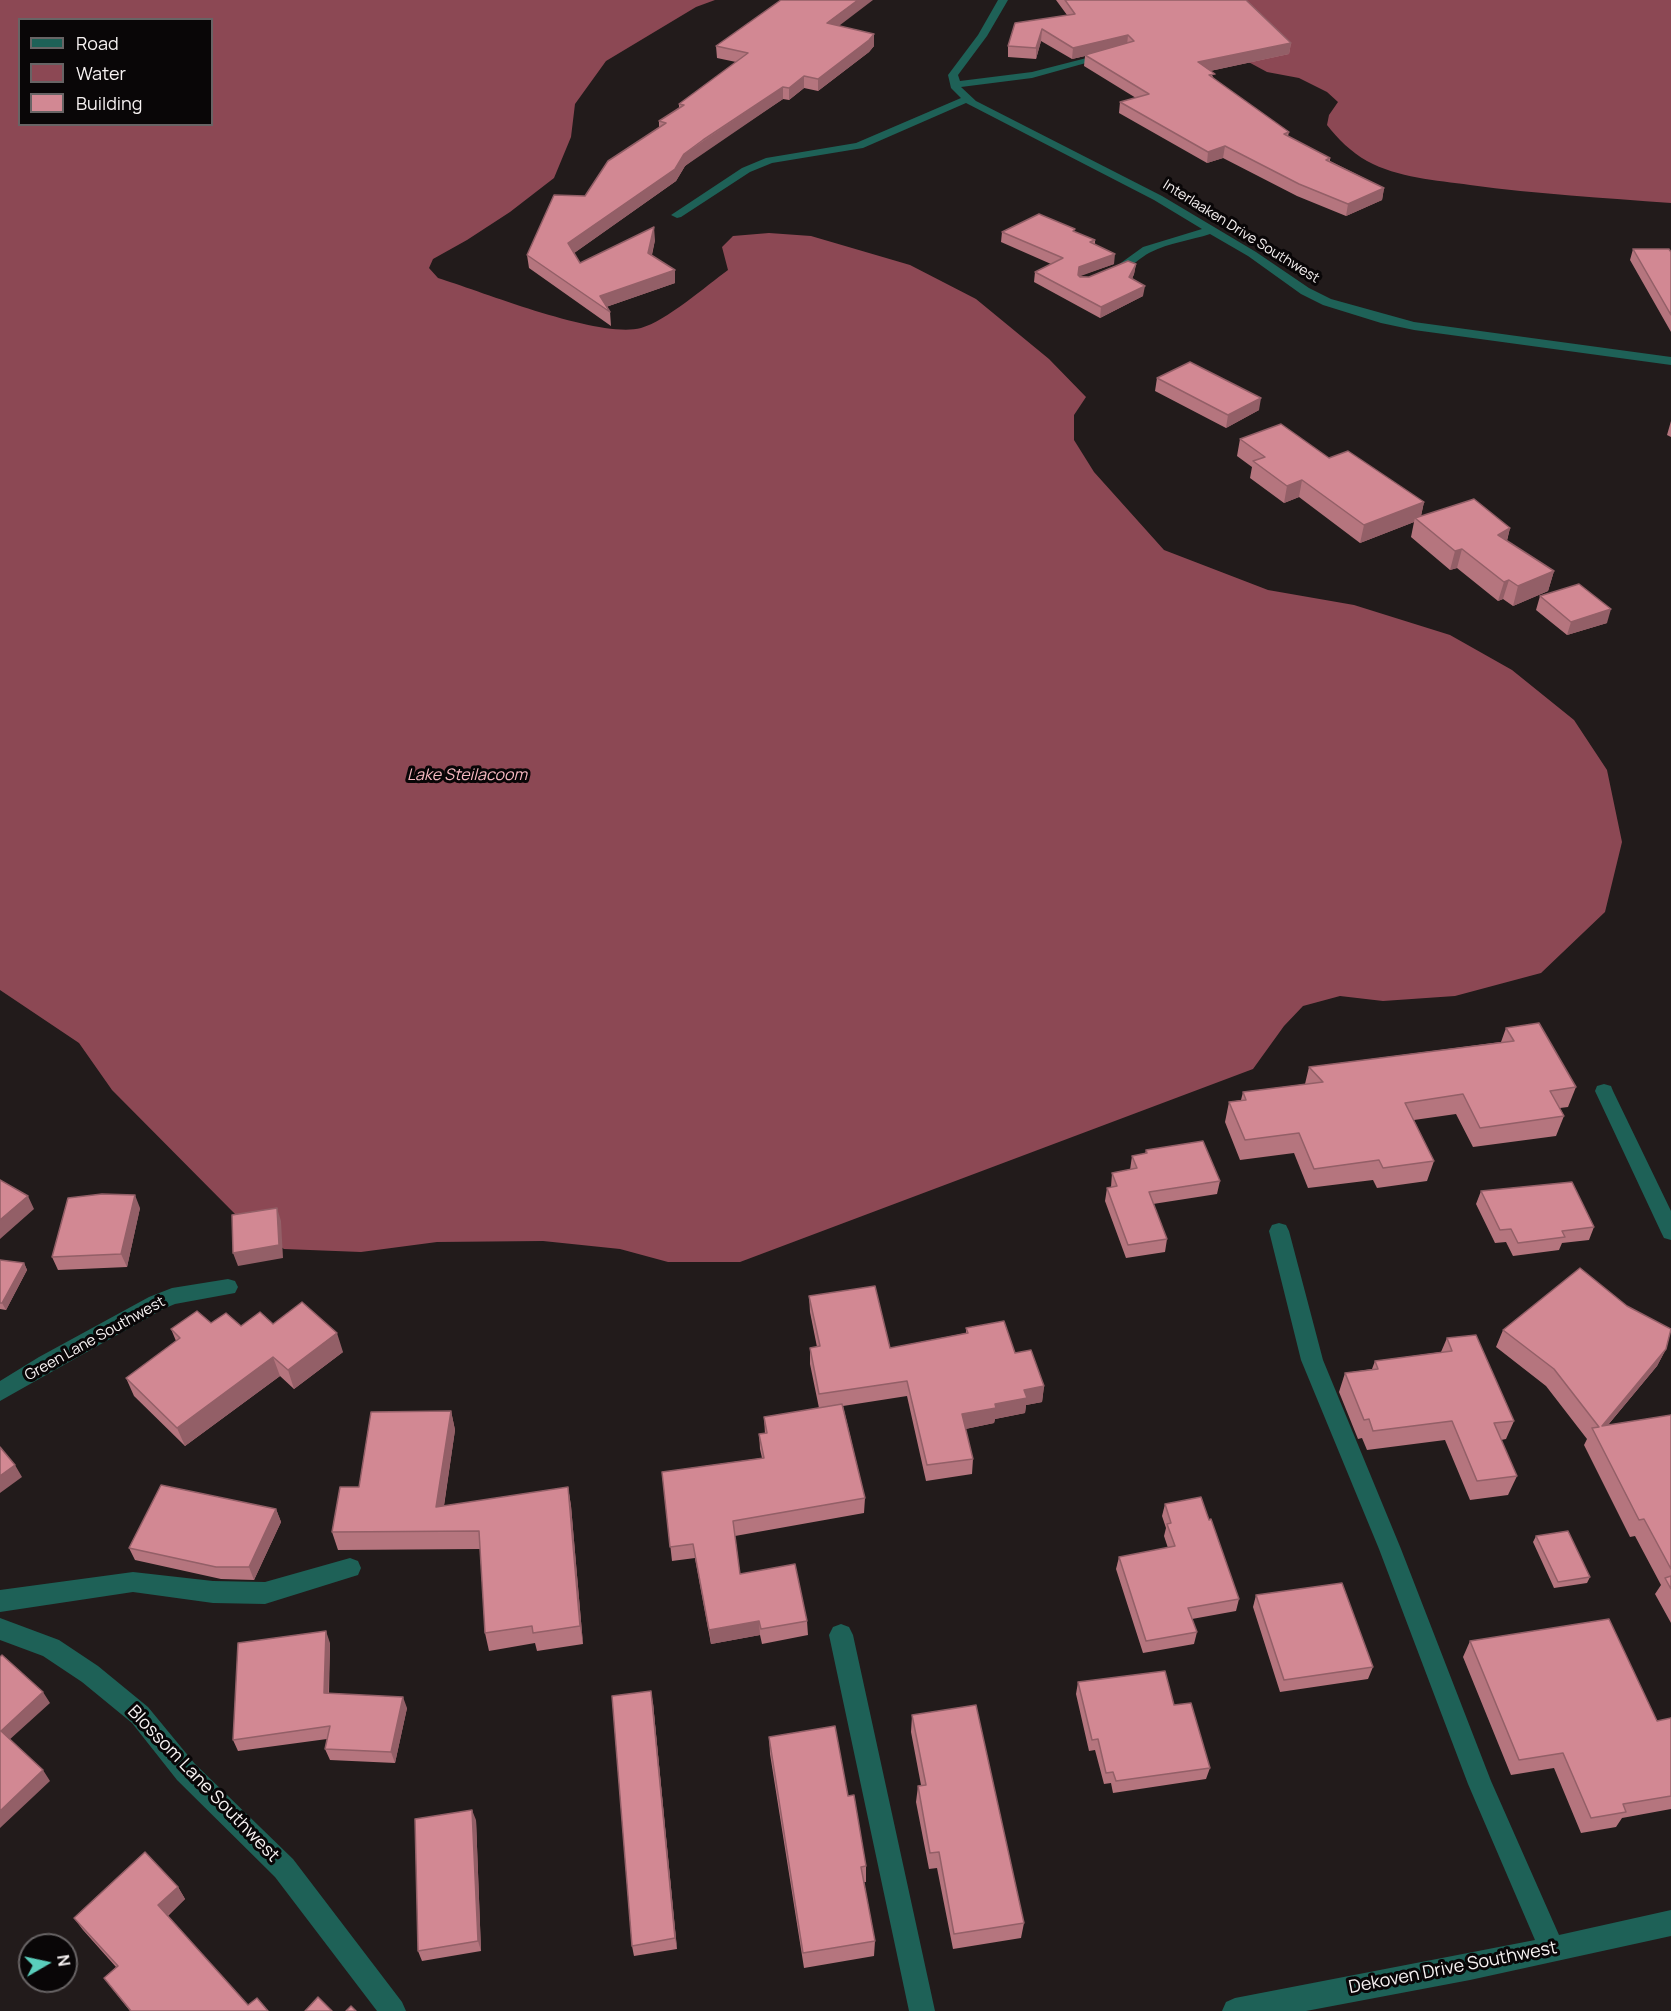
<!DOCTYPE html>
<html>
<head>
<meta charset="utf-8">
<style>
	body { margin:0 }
	#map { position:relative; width:1671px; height:2011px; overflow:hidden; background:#221b1b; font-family:Manrope,sans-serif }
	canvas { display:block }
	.legend { position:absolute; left:18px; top:18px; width:195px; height:108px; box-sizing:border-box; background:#090607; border:2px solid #686465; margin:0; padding:8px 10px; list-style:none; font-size:18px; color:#f7f2f2 }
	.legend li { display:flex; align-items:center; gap:12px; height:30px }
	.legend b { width:30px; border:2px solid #686465 }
	.north { position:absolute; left:18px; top:1933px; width:60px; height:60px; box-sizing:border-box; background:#090607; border:2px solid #686465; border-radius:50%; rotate:81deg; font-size:16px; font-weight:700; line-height:24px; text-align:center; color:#f7f2f2 }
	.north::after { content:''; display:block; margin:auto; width:21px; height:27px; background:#5acebc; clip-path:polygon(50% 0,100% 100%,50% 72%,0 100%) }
</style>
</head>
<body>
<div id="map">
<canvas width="1671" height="2011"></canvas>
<ul class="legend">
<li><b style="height:8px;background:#1e6157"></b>Road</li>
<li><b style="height:16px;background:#8c4854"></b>Water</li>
<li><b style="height:16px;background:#d28893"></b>Building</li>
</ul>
<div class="north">N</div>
</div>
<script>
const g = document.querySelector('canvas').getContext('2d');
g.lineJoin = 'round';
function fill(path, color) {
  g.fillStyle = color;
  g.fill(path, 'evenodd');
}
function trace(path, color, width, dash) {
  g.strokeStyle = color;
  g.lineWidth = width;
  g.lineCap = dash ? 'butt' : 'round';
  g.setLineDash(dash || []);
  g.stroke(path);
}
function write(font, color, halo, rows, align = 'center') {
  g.font = font + ' Manrope,sans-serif';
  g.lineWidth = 6;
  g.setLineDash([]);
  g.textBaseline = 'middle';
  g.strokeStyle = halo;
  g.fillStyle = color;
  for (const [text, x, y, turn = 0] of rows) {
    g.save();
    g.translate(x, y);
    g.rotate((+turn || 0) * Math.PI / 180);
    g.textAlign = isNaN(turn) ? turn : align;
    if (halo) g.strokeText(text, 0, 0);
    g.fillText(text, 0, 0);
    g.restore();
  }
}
fill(new Path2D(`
	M 0,0 L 715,0 L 696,7 L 606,61 L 575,104 L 571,137 L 554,178 L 510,212 L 467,240 L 433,259 L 429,268 L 438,278 C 483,292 599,339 641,328 C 666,321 706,286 728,270 L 722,247 L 733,236 L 769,233 L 811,236 L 910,265 L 976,299 L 1049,359 L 1086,397 L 1074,415 L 1074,440 L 1094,472 L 1164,550 L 1268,590 L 1354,605 L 1450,635 L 1512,670 L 1574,720 L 1607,770 L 1622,842 L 1605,912 L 1541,973 L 1455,996 L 1383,1001 L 1340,996 L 1303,1006 L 1284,1026 L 1253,1069 L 740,1262 L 668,1262 L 620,1249 L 543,1241 L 437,1242 L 361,1252 L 284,1249 L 240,1219 L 112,1090 L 79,1043 L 0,990 ZM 20,20 L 212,20 L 212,124 L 20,124 Z
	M 1232,0 L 1671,0 L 1671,203 C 1604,198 1537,194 1470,185 C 1436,180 1398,178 1367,161 C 1351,152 1338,139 1327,125 L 1329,115 L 1338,102 L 1327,92 L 1299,78 L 1267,72 L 1241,58 Z`), '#8c4854');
fill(new Path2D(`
	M 998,0 L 1008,0 L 987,36 L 958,75 L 960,81 L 1032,72 L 1106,53 L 1111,56 L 1032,78 L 961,87 L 976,101 L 1162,196 L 1256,252 L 1309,288 L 1331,299 L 1414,322 L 1671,357 L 1671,365 L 1414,330 L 1381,323 L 1323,305 L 1301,294 L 1248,256 L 1210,234 C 1192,240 1168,243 1151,252 C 1136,259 1123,278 1105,274 L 1105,270 L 1118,265 L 1143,247 L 1202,229 L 1154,200 L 966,103 L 863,148 L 772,163 L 750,172 L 681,217 L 677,218 L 671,215 L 742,168 L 766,158 L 856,143 L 961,98 L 951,88 L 948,75 L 978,35 Z
	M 1604,1084 L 1611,1086 L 1613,1091 L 1671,1211 L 1671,1240 L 1664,1238 L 1661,1232 L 1595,1091 L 1597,1086 Z
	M 1279,1223 L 1286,1225 L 1289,1231 L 1323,1360 L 1401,1549 L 1491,1781 L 1559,1935 L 1671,1910 L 1671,1936 L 1470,1980 L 1306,2011 L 1222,2011 L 1226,2002 L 1235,1998 L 1535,1940 L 1468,1784 L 1379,1549 L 1301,1360 L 1269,1231 L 1272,1225 Z
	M 228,1279 L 235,1281 L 238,1287 L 235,1293 L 175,1304 L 163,1309 L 0,1401 L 0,1381 L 39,1357 L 149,1297 L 172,1288 Z
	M 350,1558 L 358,1561 L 361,1568 L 358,1575 L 265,1604 L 213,1603 L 133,1592 L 0,1612 L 0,1590 L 133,1572 L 213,1581 L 265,1582 Z
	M 0,1618 L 59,1640 L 98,1666 L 148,1707 L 195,1764 L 293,1859 L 402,2002 L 406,2011 L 377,2011 L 275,1877 L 177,1780 L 132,1723 L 82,1682 L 43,1656 L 0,1640 Z
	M 841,1624 L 849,1627 L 853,1635 L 935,2011 L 909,2011 L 829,1635 L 833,1627 Z`), '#1e6157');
fill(new Path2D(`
	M 1056,0 L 1246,0 L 1291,43 L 1289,54 L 1210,71 L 1214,79 L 1289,132 L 1288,136 L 1330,158 L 1330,161 L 1384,188 L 1382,200 L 1346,216 L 1297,196 L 1223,158 L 1207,163 L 1119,113 L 1120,102 L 1136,98 L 1084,66 L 1085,56 L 1072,59 L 1041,41 L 1036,59 L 1008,57 L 1008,46 L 1067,15 Z
	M 839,26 L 874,34 L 874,46 L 869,52 L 818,91 L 804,88 L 789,100 L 783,99 L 703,152 L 685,166 L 676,181 L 574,253 L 580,263 L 655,240 L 652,255 L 675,283 L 606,307 L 610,312 L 611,326 L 529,268 L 527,255 L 585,196 L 659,128 L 659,121 L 679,108 L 679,104 L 736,62 L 717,58 L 716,46 Z
	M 1002,232 L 1075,232 L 1095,240 L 1095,244 L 1114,264 L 1079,276 L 1089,277 L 1136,264 L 1134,274 L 1132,279 L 1143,296 L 1100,318 L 1034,282 L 1035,272 L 1051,264 L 1001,242 Z
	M 1633,249 L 1671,252 L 1671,332 L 1630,260 Z
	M 1157,378 L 1259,410 L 1226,428 L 1155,391 Z
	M 1671,421 L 1671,437 L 1667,435 Z
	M 1240,439 L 1329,458 L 1424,502 L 1421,516 L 1510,528 L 1507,541 L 1554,571 L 1548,591 L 1513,606 L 1503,599 L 1498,601 L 1457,568 L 1450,570 L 1411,537 L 1414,522 L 1360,543 L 1299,497 L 1284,503 L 1250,478 L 1252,467 L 1237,456 Z
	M 1540,596 L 1607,623 L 1567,635 L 1536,610 Z
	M 1506,1028 L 1576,1087 L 1568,1107 L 1560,1108 L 1564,1116 L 1556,1136 L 1473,1147 L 1456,1114 L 1414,1120 L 1434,1161 L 1427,1181 L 1377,1188 L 1373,1180 L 1308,1188 L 1294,1153 L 1240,1160 L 1225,1122 L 1229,1102 L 1241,1100 L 1243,1092 L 1305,1084 L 1309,1067 L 1501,1042 Z
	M 1146,1150 L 1220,1181 L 1217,1194 L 1153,1204 L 1167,1239 L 1165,1252 L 1126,1258 L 1105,1201 L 1107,1188 L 1111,1187 L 1112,1173 L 1130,1170 L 1132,1156 L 1145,1154 Z
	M 1481,1191 L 1594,1227 L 1589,1240 L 1562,1243 L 1559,1250 L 1513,1256 L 1506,1242 L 1495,1243 L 1476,1204 Z
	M 140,1208 L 127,1267 L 58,1270 L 52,1257 Z
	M 0,1260 L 24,1263 L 27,1270 L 6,1310 L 0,1309 Z
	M 809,1296 L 890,1348 L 966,1333 L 966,1328 L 1015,1353 L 1044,1386 L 1042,1402 L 1026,1405 L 1025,1413 L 995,1419 L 994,1423 L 965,1429 L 973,1459 L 972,1474 L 926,1481 L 907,1396 L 843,1406 L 865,1498 L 864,1513 L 735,1536 L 740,1574 L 807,1621 L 808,1635 L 762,1644 L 760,1635 L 711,1644 L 695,1558 L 672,1561 L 662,1472 L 762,1458 L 760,1449 L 759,1434 L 765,1434 L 764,1417 L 819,1408 L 810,1364 L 810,1348 L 817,1347 L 810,1312 Z
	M 211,1323 L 241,1326 L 273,1324 L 343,1352 L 294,1389 L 280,1376 L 185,1446 L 134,1396 L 126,1378 L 176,1341 L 171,1329 Z
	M 1503,1330 L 1666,1349 L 1657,1366 L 1608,1425 L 1671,1415 L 1671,1623 L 1655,1594 L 1661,1585 L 1635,1536 L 1630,1537 L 1584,1445 L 1587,1439 L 1546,1386 L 1496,1347 Z
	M 1447,1338 L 1514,1421 L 1506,1439 L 1501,1440 L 1517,1476 L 1508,1495 L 1470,1500 L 1445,1440 L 1367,1450 L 1362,1438 L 1358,1439 L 1339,1392 L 1345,1373 L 1372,1369 L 1375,1361 L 1441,1352 Z
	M 451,1411 L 455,1430 L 444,1506 L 568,1487 L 571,1506 L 583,1644 L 537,1651 L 535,1643 L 489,1651 L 485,1633 L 480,1549 L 338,1550 L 332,1532 L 359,1487 Z
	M 1165,1504 L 1209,1520 L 1239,1599 L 1236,1611 L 1192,1619 L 1197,1632 L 1194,1644 L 1143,1653 L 1116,1569 L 1119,1557 L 1168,1548 L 1164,1536 L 1166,1528 L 1162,1516 Z
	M 276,1509 L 281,1522 L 254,1580 L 221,1579 L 135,1560 L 129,1548 Z
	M 1536,1536 L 1590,1577 L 1587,1583 L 1554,1588 L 1533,1542 Z
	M 1256,1595 L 1373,1667 L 1368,1679 L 1280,1692 L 1253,1607 Z
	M 1470,1641 L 1657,1721 L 1671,1718 L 1671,1809 L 1622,1818 L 1616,1827 L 1581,1833 L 1554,1768 L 1511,1775 L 1463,1657 Z
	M 330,1643 L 329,1693 L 407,1708 L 395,1763 L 330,1760 L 325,1749 L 327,1739 L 238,1751 L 233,1740 Z
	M 1078,1682 L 1174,1705 L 1210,1768 L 1206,1779 L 1113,1793 L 1111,1783 L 1104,1784 L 1095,1750 L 1089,1751 L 1076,1694 Z
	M 653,1703 L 677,1949 L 634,1956 L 632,1946 Z
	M 912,1715 L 1024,1923 L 1021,1938 L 953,1949 L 937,1868 L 929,1869 L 916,1802 L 918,1786 L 921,1785 L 911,1732 Z
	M 769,1737 L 848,1796 L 866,1866 L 866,1882 L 864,1882 L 875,1941 L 874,1956 L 804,1968 L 770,1754 Z
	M 476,1820 L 481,1951 L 422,1961 L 418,1951 Z
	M 178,1887 L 185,1899 L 168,1916 L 248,2005 L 268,2011 L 130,2011 L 104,1978 L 116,1967 L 83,1930 L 74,1918 Z`), '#b5757e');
fill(new Path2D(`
	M 858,0 L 873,0 L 827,35 L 827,23 Z
	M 1042,29 L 1041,41 L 1036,59 L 1036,48 Z
	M 874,34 L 874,46 L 869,52 L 818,91 L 818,79 Z
	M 1128,35 L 1127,46 L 1085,55 L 1085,56 L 1072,59 L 1073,48 Z
	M 1291,43 L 1289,54 L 1196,74 L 1198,62 Z
	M 804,76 L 804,88 L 789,100 L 789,88 Z
	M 783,87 L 783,99 L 685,166 L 676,181 L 570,256 L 568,243 L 684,154 Z
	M 1225,146 L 1223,158 L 1207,163 L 1208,152 Z
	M 1384,188 L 1382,200 L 1346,216 L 1348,204 Z
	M 654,227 L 655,240 L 649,266 L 648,253 Z
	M 1115,254 L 1114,264 L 1078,277 L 1077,285 L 1079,267 Z
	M 1136,264 L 1134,274 L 1128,288 L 1129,277 Z
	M 675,270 L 675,283 L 603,308 L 600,296 Z
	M 1145,286 L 1143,296 L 1100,318 L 1101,307 Z
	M 1261,398 L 1259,410 L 1226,428 L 1228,415 Z
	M 1302,480 L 1299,497 L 1284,503 L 1287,486 Z
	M 1424,502 L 1420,520 L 1415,518 L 1414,522 L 1360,543 L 1364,525 Z
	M 1510,528 L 1505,547 L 1498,535 Z
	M 1462,549 L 1457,568 L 1450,570 L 1455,551 Z
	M 1554,571 L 1548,591 L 1513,606 L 1518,586 Z
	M 1509,580 L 1503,599 L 1498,601 L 1504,582 Z
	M 1611,609 L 1607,623 L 1567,635 L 1571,622 Z
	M 135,1195 L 140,1208 L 127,1267 L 121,1254 Z
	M 28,1196 L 34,1209 L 0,1239 L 0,1220 Z
	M 277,1208 L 281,1221 L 283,1258 L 238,1266 L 233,1253 Z
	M 24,1263 L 27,1270 L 6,1310 L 2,1303 Z
	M 337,1333 L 343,1352 L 294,1389 L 288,1370 Z
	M 1666,1349 L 1657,1366 L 1597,1438 L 1602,1426 Z
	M 273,1357 L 280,1376 L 185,1446 L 177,1428 Z
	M 1044,1386 L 1042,1402 L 1026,1405 L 1025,1413 L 995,1419 L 994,1423 L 961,1430 L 962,1414 L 995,1404 L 1024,1390 Z
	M 451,1411 L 455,1430 L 441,1525 L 436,1507 Z
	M 15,1465 L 22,1477 L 0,1493 L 0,1476 Z
	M 568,1487 L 571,1506 L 583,1644 L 580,1626 Z
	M 276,1509 L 281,1522 L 254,1580 L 249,1567 Z
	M 759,1621 L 760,1635 L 711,1644 L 709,1630 Z
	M 326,1631 L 330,1643 L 328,1704 L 324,1693 Z
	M 651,1691 L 653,1703 L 677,1949 L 675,1938 Z
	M 43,1692 L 50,1703 L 8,1741 L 1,1731 Z
	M 403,1697 L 407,1708 L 395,1763 L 391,1752 Z
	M 43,1770 L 50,1781 L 0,1828 L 0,1811 Z
	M 472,1810 L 476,1820 L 481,1951 L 478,1941 Z
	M 178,1887 L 185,1899 L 166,1917 L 158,1905 Z`), '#935f67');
const building = new Path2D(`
	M 781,0 L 858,0 L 827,23 L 874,34 L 869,40 L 818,79 L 804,76 L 789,88 L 783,87 L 703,140 L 684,154 L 675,169 L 568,243 L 580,263 L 654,227 L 648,253 L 675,270 L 600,296 L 610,312 L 527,255 L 554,195 L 585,196 L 608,161 L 666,123 L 659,121 L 684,105 L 679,104 L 748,53 L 716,46 Z
	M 1065,0 L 1246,0 L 1291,43 L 1198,62 L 1215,74 L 1209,75 L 1289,132 L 1284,134 L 1330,158 L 1326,160 L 1384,188 L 1348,204 L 1299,184 L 1225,146 L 1208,152 L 1120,102 L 1149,94 L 1085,55 L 1134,41 L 1128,35 L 1073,48 L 1042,29 L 1036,48 L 1008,46 L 1015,23 L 1075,14 Z
	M 1039,214 L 1075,229 L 1073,231 L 1095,240 L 1090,242 L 1115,254 L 1079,267 L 1078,275 L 1080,277 L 1089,277 L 1128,261 L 1136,264 L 1129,277 L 1145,286 L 1101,307 L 1035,272 L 1063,258 L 1002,232 Z
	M 1633,249 L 1669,249 L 1671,252 L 1671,315 Z
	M 1190,362 L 1261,398 L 1228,415 L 1157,378 Z
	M 1281,424 L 1329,458 L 1348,451 L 1424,502 L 1364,525 L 1302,480 L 1287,486 L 1253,461 L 1265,457 L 1240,439 Z
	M 1474,499 L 1510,528 L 1498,535 L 1554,571 L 1518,586 L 1509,580 L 1504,582 L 1462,549 L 1455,551 L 1415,518 Z
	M 1579,584 L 1611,609 L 1571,622 L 1540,596 Z
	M 1539,1023 L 1576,1087 L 1550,1091 L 1564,1116 L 1480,1128 L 1463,1094 L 1405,1103 L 1434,1161 L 1383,1168 L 1379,1160 L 1314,1169 L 1299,1133 L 1245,1140 L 1229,1102 L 1246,1100 L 1243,1092 L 1323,1082 L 1309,1067 L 1514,1041 L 1506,1028 Z
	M 1203,1141 L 1220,1181 L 1149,1192 L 1167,1239 L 1128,1245 L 1107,1188 L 1117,1186 L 1112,1173 L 1137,1168 L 1132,1156 L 1147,1153 L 1146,1150 Z
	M 0,1180 L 28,1196 L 0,1220 Z
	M 1572,1182 L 1594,1227 L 1562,1231 L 1565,1237 L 1518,1243 L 1511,1229 L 1500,1230 L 1481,1191 Z
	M 102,1194 L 135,1195 L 121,1254 L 52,1257 L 68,1198 Z
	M 277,1208 L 279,1245 L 233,1253 L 232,1215 Z
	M 0,1260 L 24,1263 L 2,1303 L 0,1303 Z
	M 1580,1268 L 1627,1306 L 1671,1329 L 1666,1349 L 1602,1426 L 1671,1415 L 1671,1569 L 1644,1519 L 1639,1520 L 1592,1428 L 1599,1427 L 1554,1369 L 1503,1330 Z
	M 875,1286 L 890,1348 L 968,1333 L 966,1328 L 1004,1321 L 1015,1353 L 1031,1350 L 1044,1386 L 1024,1390 L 1027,1398 L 995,1404 L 996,1408 L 962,1414 L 973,1459 L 927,1465 L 907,1381 L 819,1394 L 810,1348 L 820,1346 L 809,1296 Z
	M 302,1302 L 337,1333 L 288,1370 L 273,1357 L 177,1428 L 126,1378 L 180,1338 L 171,1329 L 197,1311 L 211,1323 L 226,1313 L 241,1326 L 260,1312 L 273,1324 Z
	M 1476,1335 L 1514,1421 L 1494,1423 L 1517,1476 L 1477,1481 L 1452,1421 L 1373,1431 L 1369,1419 L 1364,1420 L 1345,1373 L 1378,1369 L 1375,1361 L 1452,1351 L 1447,1338 Z
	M 842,1404 L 865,1498 L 733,1521 L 740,1574 L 795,1564 L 807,1621 L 761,1629 L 759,1621 L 709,1630 L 693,1544 L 670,1547 L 662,1472 L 764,1458 L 759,1434 L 767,1433 L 764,1417 Z
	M 451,1411 L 436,1507 L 568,1487 L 580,1626 L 533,1633 L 532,1626 L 485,1633 L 479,1531 L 332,1532 L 340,1487 L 359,1487 L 371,1412 Z
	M 0,1447 L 15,1465 L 0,1476 Z
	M 161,1485 L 276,1509 L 249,1567 L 216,1567 L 129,1548 Z
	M 1201,1497 L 1209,1520 L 1211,1519 L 1239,1599 L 1188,1608 L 1197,1632 L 1146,1641 L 1119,1557 L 1175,1546 L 1167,1524 L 1171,1523 L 1165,1504 Z
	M 1568,1531 L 1590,1577 L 1558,1582 L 1536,1536 Z
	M 1671,1576 L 1671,1589 L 1665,1578 Z
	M 1342,1583 L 1373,1667 L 1284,1680 L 1256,1595 Z
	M 1609,1619 L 1657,1721 L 1671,1718 L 1671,1796 L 1623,1804 L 1626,1812 L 1591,1818 L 1563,1753 L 1519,1760 L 1470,1641 Z
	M 326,1631 L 324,1693 L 403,1697 L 391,1752 L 325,1749 L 330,1726 L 233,1740 L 238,1643 Z
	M 2,1655 L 43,1692 L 1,1731 L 43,1770 L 0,1811 L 0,1657 Z
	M 1165,1671 L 1174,1705 L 1191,1703 L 1210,1768 L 1116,1781 L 1113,1772 L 1106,1773 L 1098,1739 L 1092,1740 L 1078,1682 Z
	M 651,1691 L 675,1938 L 632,1946 L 612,1696 Z
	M 976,1705 L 1024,1923 L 954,1934 L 939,1852 L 930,1853 L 918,1786 L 926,1785 L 912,1715 Z
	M 835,1726 L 848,1796 L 854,1795 L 866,1866 L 861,1867 L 875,1941 L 803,1953 L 769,1737 Z
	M 472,1810 L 478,1941 L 418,1951 L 415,1819 Z
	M 145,1852 L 178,1887 L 158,1905 L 248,2005 L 257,1998 L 268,2011 L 131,2011 L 104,1978 L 118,1966 L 74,1918 Z
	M 318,1997 L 332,2011 L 305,2011 Z
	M 351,2006 L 356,2011 L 346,2011 Z`);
fill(building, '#d28893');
trace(building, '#935f67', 1.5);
write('14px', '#f7f2f2', '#090607', [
	["Interlaaken Drive Southwest",1241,232,32]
]);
write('15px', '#f7f2f2', '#090607', [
	["Green Lane Southwest",95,1339,-29]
]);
write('italic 16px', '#f6b8c0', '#090607', [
	["Lake Steilacoom",467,776]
]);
write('18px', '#f7f2f2', '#090607', [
	["Blossom Lane Southwest",203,1784,46],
	["Dekoven Drive Southwest",1453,1968,-11]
]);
</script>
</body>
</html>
